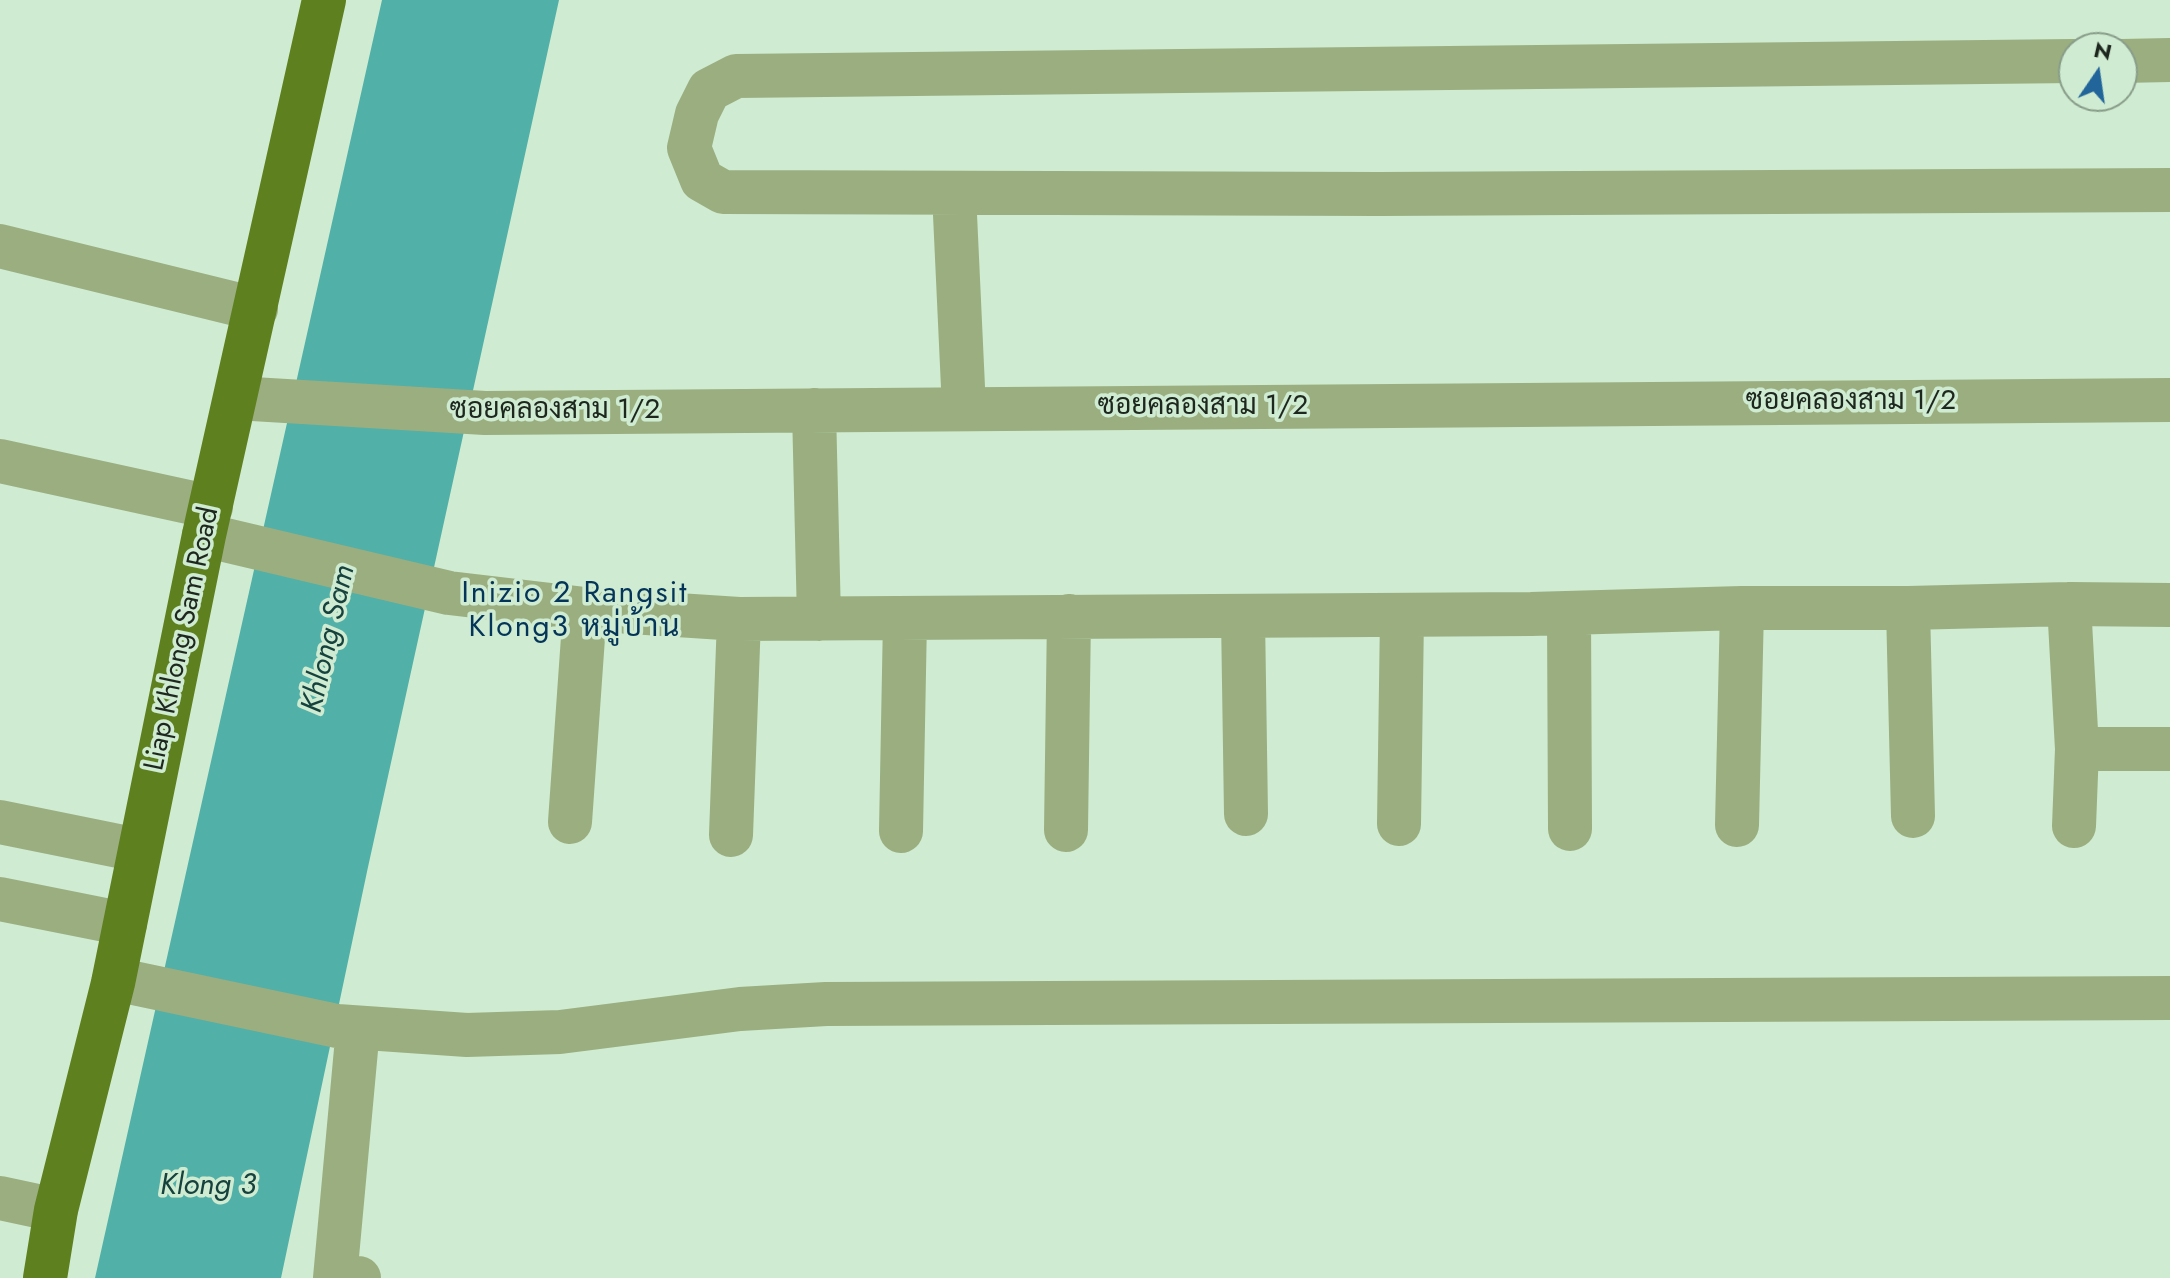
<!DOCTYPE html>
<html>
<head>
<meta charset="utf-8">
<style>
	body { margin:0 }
	#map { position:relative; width:2170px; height:1278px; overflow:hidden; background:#cfebd1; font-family:Jost,sans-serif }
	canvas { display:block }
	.north { position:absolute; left:2058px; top:32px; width:80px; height:80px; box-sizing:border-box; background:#cfebd1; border:2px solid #889d89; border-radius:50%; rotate:13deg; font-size:22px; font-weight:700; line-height:32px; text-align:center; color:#1d271e }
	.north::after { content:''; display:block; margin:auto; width:28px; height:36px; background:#22659a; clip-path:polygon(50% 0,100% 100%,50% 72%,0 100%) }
</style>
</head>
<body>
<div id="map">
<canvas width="2170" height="1278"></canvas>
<div class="north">N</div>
</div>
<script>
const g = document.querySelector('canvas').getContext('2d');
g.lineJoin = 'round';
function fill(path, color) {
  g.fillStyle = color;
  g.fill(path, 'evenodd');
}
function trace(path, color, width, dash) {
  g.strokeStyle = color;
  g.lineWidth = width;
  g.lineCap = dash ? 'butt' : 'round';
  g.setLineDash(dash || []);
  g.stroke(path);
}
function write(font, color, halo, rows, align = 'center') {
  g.font = font + ' Jost,Sarabun,sans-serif';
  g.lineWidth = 7;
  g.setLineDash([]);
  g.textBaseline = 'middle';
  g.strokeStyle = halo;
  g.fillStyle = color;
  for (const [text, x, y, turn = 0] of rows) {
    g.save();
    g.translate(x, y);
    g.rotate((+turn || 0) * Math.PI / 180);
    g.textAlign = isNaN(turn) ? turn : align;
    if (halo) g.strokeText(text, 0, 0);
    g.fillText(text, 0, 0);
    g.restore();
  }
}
fill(new Path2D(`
	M 382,0 L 559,0 L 368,867 L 281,1278 L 95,1278 Z`), '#51b0a7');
trace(new Path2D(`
	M 2074,61 L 736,76 L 709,90 L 697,114 L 689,148 L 702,180 L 723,192 L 1379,194 L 2170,190
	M 2122,61 L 2170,60
	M 954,193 L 964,409
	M 0,246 L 256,309
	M 236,398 L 485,413 L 2170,400
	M 814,410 L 819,619
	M 0,461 L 211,507
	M 204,535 L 449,593 L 585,609 L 739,619 L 1531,614 L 1742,608 L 1908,608 L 2069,604 L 2170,605
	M 2069,604 L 2077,749 L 2170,749
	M 1908,608 L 1913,816
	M 1569,613 L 1570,829
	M 1243,617 L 1246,814
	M 0,822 L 138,850
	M 570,822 L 585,609
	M 1399,824 L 1402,616
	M 1737,825 L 1742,608
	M 2074,826 L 2077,749
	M 1066,830 L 1069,616
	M 901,831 L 905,619
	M 731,835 L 739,619
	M 0,899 L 125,924
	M 113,983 L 124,981 L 337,1026 L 467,1035 L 560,1032 L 740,1009 L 826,1004 L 2170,998
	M 358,1028 L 335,1278 L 359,1278
	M 0,1198 L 56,1210`), '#9aae80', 44);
trace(new Path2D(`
	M 45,1278 L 56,1210 L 113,983 L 204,535 L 324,0`), '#5e801f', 44);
write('28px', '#1d271e', '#cfebd1', [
	["ซอยคลองสาม 1/2",1851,402],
	["ซอยคลองสาม 1/2",1203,407],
	["ซอยคลองสาม 1/2",555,411],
	["Liap Khlong Sam Road",183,639,-78]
]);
g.letterSpacing = '2px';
write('30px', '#043559', '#cfebd1', [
	["Inizio 2 Rangsit",575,595],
	["Klong3 หมู่บ้าน",575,629]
]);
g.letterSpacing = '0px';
write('italic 30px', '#16423e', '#cfebd1', [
	["Khlong Sam",330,639,-77],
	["Klong 3",208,1187]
]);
</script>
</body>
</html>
